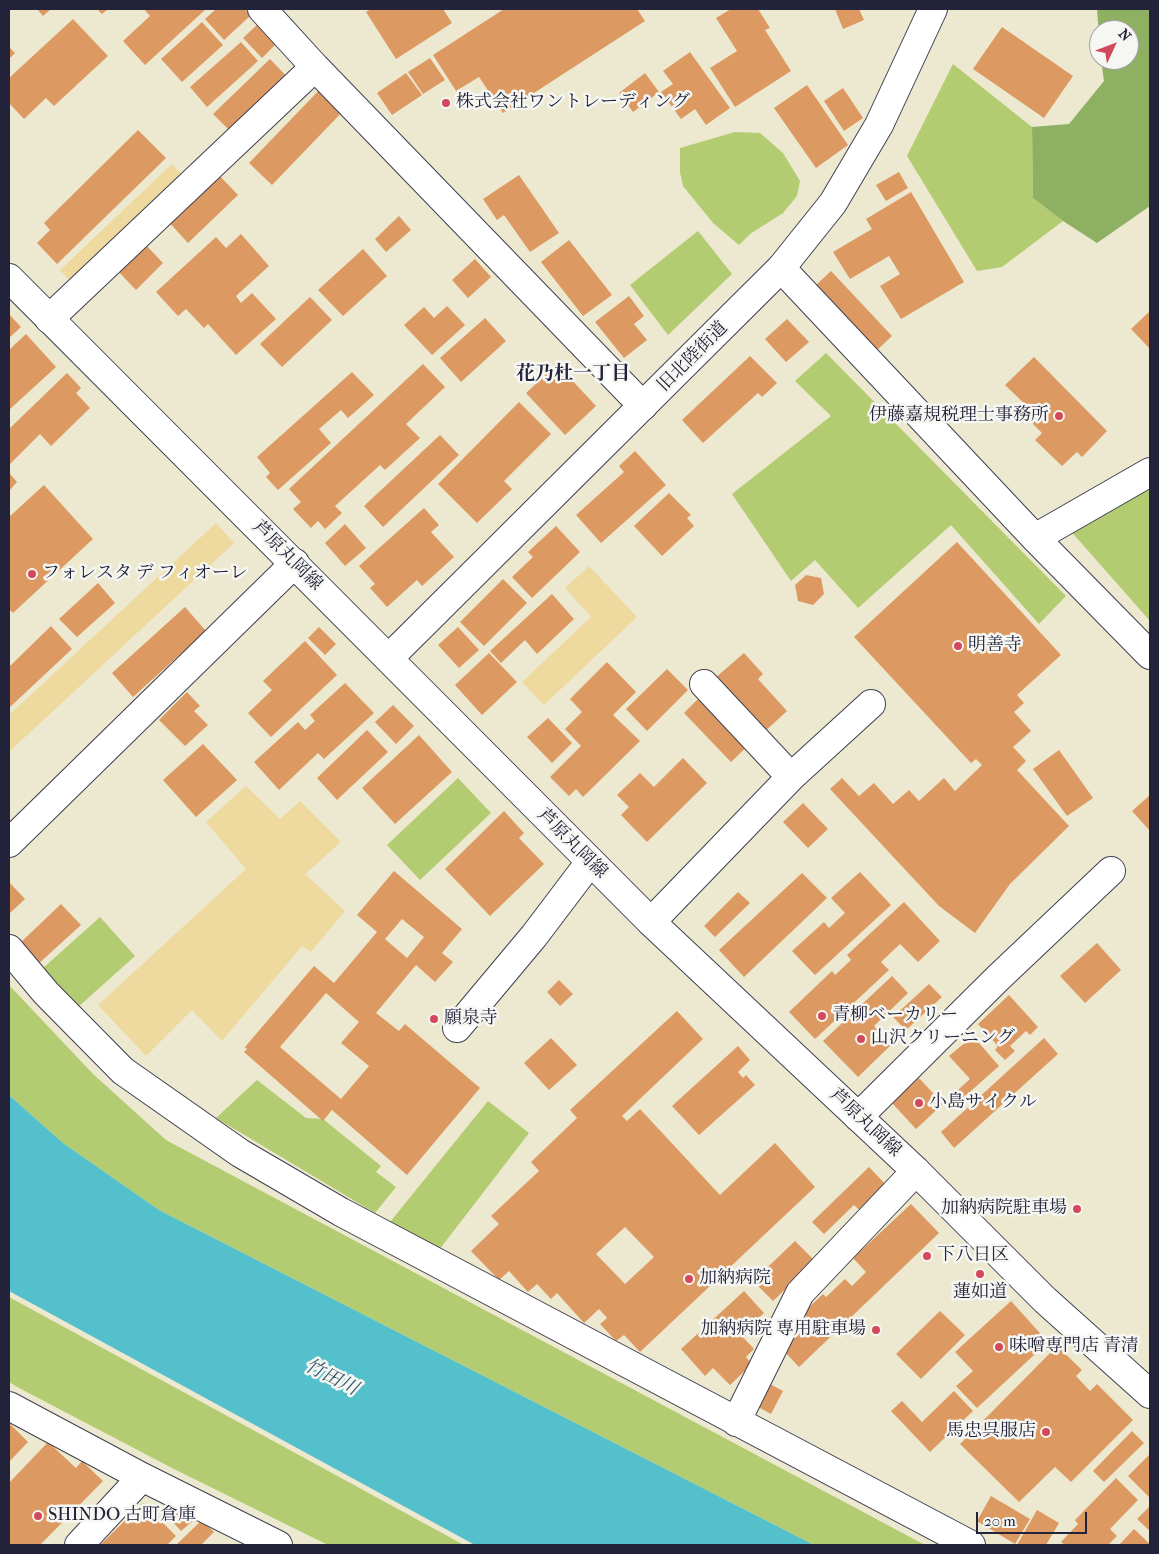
<!DOCTYPE html>
<html>
<head>
<meta charset="utf-8">
<style>
	body { margin:0 }
	#map { position:relative; width:1159px; height:1554px; overflow:hidden; background:#ede8d0; font-family:"IM FELL French Canon",serif }
	canvas { display:block }
	.frame { position:absolute; inset:0; border:10px solid #22223b; pointer-events:none }
	.north { position:absolute; left:1089px; top:20px; width:50px; height:50px; box-sizing:border-box; background:#f6f6f2; border:1px solid #a1a1a9; border-radius:50%; rotate:47deg; font-size:14px; font-weight:700; line-height:20px; text-align:center; color:#22223b }
	.north::after { content:''; display:block; margin:auto; width:18px; height:22px; background:#d1495b; clip-path:polygon(50% 0,100% 100%,50% 72%,0 100%) }
	.scale { position:absolute; left:976px; top:1512px; width:111px; height:22px; box-sizing:border-box; border:2px solid #22223b; border-top:0; padding-left:6px; font-size:15px; line-height:18px; white-space:nowrap; color:#22223b; -webkit-text-stroke:4px #f6f6f2; paint-order:stroke }
</style>
</head>
<body>
<div id="map">
<canvas width="1159" height="1554"></canvas>
<div class="frame"></div>
<div class="north">N</div>
<div class="scale">20 m</div>
</div>
<script>
const g = document.querySelector('canvas').getContext('2d');
g.lineJoin = 'round';
function fill(path, color) {
  g.fillStyle = color;
  g.fill(path, 'evenodd');
}
function trace(path, color, width, dash) {
  g.strokeStyle = color;
  g.lineWidth = width;
  g.lineCap = dash ? 'butt' : 'round';
  g.setLineDash(dash || []);
  g.stroke(path);
}
function write(font, color, halo, rows, align = 'center') {
  g.font = font + ' "IM FELL French Canon","Noto Serif JP",serif';
  g.lineWidth = 5;
  g.setLineDash([]);
  g.textBaseline = 'middle';
  g.strokeStyle = halo;
  g.fillStyle = color;
  for (const [text, x, y, turn = 0] of rows) {
    g.save();
    g.translate(x, y);
    g.rotate((+turn || 0) * Math.PI / 180);
    g.textAlign = isNaN(turn) ? turn : align;
    if (halo) g.strokeText(text, 0, 0);
    g.fillText(text, 0, 0);
    g.restore();
  }
}
fill(new Path2D(`
	M 953,64 L 1032,127 L 1033,198 L 1063,221 L 1002,267 L 977,271 L 907,156 Z
	M 735,132 L 760,133 L 783,153 L 800,181 L 797,196 L 783,213 L 750,234 L 739,245 L 713,223 L 683,186 L 680,172 L 680,148 Z
	M 698,231 L 732,274 L 668,335 L 630,285 Z
	M 826,353 L 1066,596 L 1039,624 L 951,525 L 858,608 L 815,560 L 791,581 L 732,494 L 831,416 L 795,381 Z
	M 1150,484 L 1150,621 L 1068,528 Z
	M 458,778 L 491,813 L 420,880 L 387,845 Z
	M 100,917 L 135,956 L 77,1008 L 42,969 Z
	M 9,985 L 93,1074 L 166,1140 L 925,1545 L 814,1545 L 159,1210 L 63,1143 L 9,1095 Z
	M 257,1080 L 306,1118 L 323,1119 L 381,1166 L 376,1172 L 396,1187 L 375,1213 L 216,1118 Z
	M 488,1101 L 529,1133 L 439,1250 L 390,1222 Z
	M 9,1297 L 464,1545 L 328,1545 L 174,1469 L 19,1388 L 9,1382 Z`), '#b3cc71');
fill(new Path2D(`
	M 1097,9 L 1150,9 L 1150,206 L 1097,243 L 1063,221 L 1033,198 L 1032,127 L 1069,124 L 1104,81 L 1101,60 L 1129,60 L 1129,30 L 1099,30 L 1099,36 Z`), '#8eb063');
fill(new Path2D(`
	M 172,164 L 184,177 L 72,283 L 60,270 Z
	M 216,523 L 234,543 L 9,752 L 9,715 Z
	M 589,566 L 637,617 L 544,705 L 522,682 L 591,617 L 565,588 Z
	M 246,786 L 280,819 L 300,801 L 341,842 L 305,874 L 345,911 L 311,952 L 302,946 L 222,1041 L 192,1010 L 146,1056 L 98,1005 L 246,869 L 206,822 Z`), '#eeda9e');
fill(new Path2D(`
	M 9,1095 L 63,1143 L 159,1210 L 814,1545 L 475,1545 L 9,1291 Z`), '#53c0cc');
fill(new Path2D(`
	M 37,9 L 51,9 L 43,16 Z
	M 97,9 L 108,9 L 102,14 Z
	M 144,9 L 206,9 L 145,65 L 123,41 L 150,16 Z
	M 216,9 L 245,9 L 251,15 L 224,40 L 205,19 Z
	M 371,9 L 443,9 L 452,23 L 396,59 L 366,12 Z
	M 504,9 L 637,9 L 645,21 L 503,113 L 479,77 L 456,91 L 433,55 Z
	M 731,9 L 758,9 L 770,28 L 765,30 L 791,71 L 735,107 L 710,68 L 737,51 L 716,18 Z
	M 835,9 L 859,9 L 864,20 L 843,29 Z
	M 73,19 L 108,56 L 54,106 L 46,98 L 24,119 L 9,103 L 9,78 Z
	M 202,22 L 223,45 L 182,82 L 161,59 Z
	M 258,24 L 277,43 L 262,58 L 243,38 Z
	M 1002,27 L 1073,76 L 1044,118 L 973,69 Z
	M 241,42 L 258,61 L 207,107 L 190,87 Z
	M 9,47 L 15,53 L 9,59 Z
	M 690,52 L 730,108 L 706,125 L 695,109 L 681,119 L 661,92 L 673,84 L 663,71 Z
	M 430,58 L 445,80 L 423,94 L 408,72 Z
	M 270,59 L 292,82 L 235,136 L 213,114 Z
	M 406,73 L 422,95 L 392,115 L 377,93 Z
	M 645,73 L 659,92 L 633,112 L 619,93 Z
	M 326,83 L 348,106 L 272,185 L 249,163 Z
	M 807,85 L 848,145 L 816,168 L 774,108 Z
	M 843,88 L 863,118 L 844,131 L 824,101 Z
	M 138,130 L 166,158 L 57,264 L 37,243 L 50,230 L 44,223 Z
	M 216,172 L 238,195 L 188,243 L 166,219 Z
	M 899,172 L 908,188 L 886,201 L 876,185 Z
	M 519,175 L 559,233 L 530,252 L 504,215 L 497,220 L 483,199 Z
	M 911,192 L 964,282 L 901,319 L 880,286 L 900,274 L 889,256 L 850,279 L 833,252 L 872,229 L 866,219 Z
	M 399,216 L 411,230 L 386,252 L 375,239 Z
	M 241,234 L 269,266 L 236,296 L 241,303 L 252,293 L 276,319 L 236,355 L 208,324 L 204,328 L 186,309 L 178,316 L 156,292 L 216,237 L 226,248 Z
	M 569,240 L 612,295 L 583,316 L 541,262 Z
	M 143,242 L 163,263 L 136,290 L 115,268 Z
	M 363,249 L 387,276 L 343,316 L 318,290 Z
	M 475,259 L 491,277 L 468,298 L 452,280 Z
	M 831,271 L 892,336 L 876,351 L 815,286 Z
	M 629,296 L 644,316 L 634,324 L 647,340 L 624,358 L 595,322 Z
	M 310,297 L 332,320 L 282,367 L 260,344 Z
	M 447,306 L 465,325 L 432,355 L 404,325 L 424,307 L 434,318 Z
	M 1150,311 L 1150,349 L 1131,329 Z
	M 9,314 L 21,327 L 9,338 Z
	M 485,318 L 506,341 L 461,382 L 440,358 Z
	M 787,319 L 809,342 L 786,362 L 765,339 Z
	M 26,334 L 56,367 L 9,410 L 9,350 Z
	M 750,356 L 777,383 L 762,397 L 758,393 L 703,443 L 682,420 Z
	M 1034,357 L 1107,431 L 1082,457 L 1077,452 L 1062,466 L 1035,440 L 1042,433 L 1022,413 L 1028,407 L 1005,385 Z
	M 423,364 L 445,387 L 406,424 L 420,438 L 385,470 L 380,465 L 335,506 L 342,513 L 325,529 L 318,521 L 311,528 L 293,509 L 301,502 L 289,489 Z
	M 557,364 L 596,406 L 565,435 L 526,393 Z
	M 352,372 L 374,395 L 348,418 L 341,410 L 319,429 L 331,443 L 278,490 L 266,477 L 270,473 L 257,457 Z
	M 67,373 L 81,388 L 76,393 L 90,408 L 51,446 L 40,434 L 9,465 L 9,429 Z
	M 519,402 L 551,434 L 504,481 L 512,489 L 477,523 L 438,484 Z
	M 440,435 L 459,455 L 383,527 L 364,506 Z
	M 635,451 L 666,485 L 601,543 L 576,515 L 624,472 L 619,466 Z
	M 9,473 L 17,482 L 9,491 Z
	M 44,485 L 93,539 L 13,613 L 9,609 L 9,517 Z
	M 669,493 L 691,515 L 687,518 L 694,526 L 662,556 L 634,526 Z
	M 424,508 L 439,525 L 431,532 L 454,557 L 422,586 L 417,580 L 387,607 L 370,588 L 375,584 L 359,566 Z
	M 345,524 L 366,548 L 345,566 L 325,543 Z
	M 556,526 L 580,552 L 532,598 L 512,577 L 533,557 L 528,552 Z
	M 957,542 L 1061,655 L 1017,695 L 1024,703 L 1014,712 L 1031,731 L 1013,747 L 1026,761 L 1017,770 L 1069,826 L 1010,884 L 975,933 L 939,906 L 830,789 L 842,778 L 859,796 L 874,783 L 893,804 L 909,790 L 919,801 L 944,778 L 955,791 L 982,765 L 976,759 L 971,763 L 854,637 Z
	M 806,575 L 821,578 L 824,594 L 813,605 L 798,601 L 795,585 Z
	M 503,579 L 527,603 L 484,646 L 460,622 Z
	M 98,583 L 115,603 L 77,637 L 59,619 Z
	M 552,594 L 574,619 L 537,654 L 525,640 L 501,663 L 490,651 Z
	M 185,607 L 206,631 L 133,697 L 112,673 Z
	M 51,626 L 72,649 L 9,708 L 9,667 Z
	M 319,627 L 336,644 L 325,655 L 308,638 Z
	M 458,627 L 479,650 L 459,668 L 438,645 Z
	M 305,641 L 337,675 L 271,737 L 248,713 L 272,690 L 263,681 Z
	M 489,653 L 517,682 L 482,715 L 455,685 Z
	M 744,653 L 763,674 L 758,679 L 787,711 L 763,733 L 714,679 Z
	M 607,662 L 636,692 L 613,715 L 640,741 L 583,797 L 576,789 L 569,796 L 550,777 L 581,746 L 565,729 L 582,712 L 570,699 Z
	M 667,669 L 688,690 L 647,731 L 626,709 Z
	M 345,683 L 374,713 L 324,759 L 318,753 L 279,790 L 254,762 L 298,722 L 305,730 L 315,721 L 310,715 Z
	M 187,692 L 200,706 L 194,711 L 208,725 L 185,746 L 159,720 Z
	M 705,692 L 752,742 L 731,762 L 684,713 Z
	M 393,705 L 414,726 L 396,744 L 375,722 Z
	M 548,718 L 572,743 L 552,763 L 527,737 Z
	M 367,730 L 388,752 L 337,800 L 317,778 Z
	M 419,735 L 452,772 L 395,824 L 362,788 Z
	M 203,744 L 237,780 L 196,817 L 163,780 Z
	M 1059,750 L 1093,798 L 1067,816 L 1033,769 Z
	M 683,758 L 707,783 L 647,842 L 621,815 L 629,807 L 617,795 L 640,773 L 654,787 Z
	M 1150,795 L 1150,831 L 1132,811 Z
	M 803,803 L 828,829 L 808,848 L 783,822 Z
	M 504,811 L 524,833 L 519,838 L 544,864 L 490,916 L 445,869 Z
	M 394,871 L 462,929 L 442,953 L 453,962 L 435,982 L 416,965 L 376,1013 L 399,1031 L 405,1024 L 480,1088 L 407,1175 L 332,1110 L 323,1121 L 244,1052 L 247,1049 L 245,1047 L 314,966 L 334,983 L 377,932 L 357,915 ZM 402,919 L 424,937 L 407,958 L 385,939 ZM 326,993 L 359,1022 L 341,1043 L 369,1066 L 341,1099 L 280,1047 Z
	M 860,872 L 891,905 L 815,975 L 792,951 L 824,922 L 829,928 L 845,913 L 831,898 Z
	M 802,873 L 827,898 L 744,977 L 719,950 Z
	M 9,882 L 25,899 L 9,914 Z
	M 738,892 L 750,903 L 715,937 L 704,926 Z
	M 904,902 L 940,941 L 918,962 L 900,944 L 881,962 L 889,970 L 815,1039 L 789,1012 L 832,971 L 835,975 L 851,960 L 847,955 Z
	M 61,904 L 81,925 L 37,965 L 18,945 Z
	M 1097,943 L 1121,970 L 1085,1003 L 1060,976 Z
	M 892,976 L 908,993 L 874,1026 L 891,1045 L 858,1077 L 823,1041 Z
	M 559,980 L 573,994 L 560,1006 L 547,992 Z
	M 929,984 L 942,997 L 906,1030 L 893,1017 Z
	M 1009,995 L 1038,1027 L 1030,1035 L 1026,1031 L 1010,1046 L 1015,1051 L 1005,1060 L 995,1050 L 998,1046 L 978,1024 Z
	M 677,1011 L 703,1039 L 622,1116 L 627,1121 L 640,1109 L 720,1195 L 775,1143 L 815,1187 L 640,1352 L 624,1335 L 616,1341 L 600,1324 L 607,1318 L 599,1309 L 584,1323 L 557,1293 L 551,1299 L 537,1284 L 528,1292 L 509,1271 L 499,1280 L 471,1251 L 499,1224 L 491,1216 L 539,1171 L 531,1162 L 577,1118 L 570,1110 ZM 625,1227 L 654,1257 L 625,1284 L 596,1254 Z
	M 973,1036 L 999,1066 L 954,1106 L 948,1099 L 970,1079 L 949,1056 Z
	M 551,1038 L 577,1065 L 549,1090 L 524,1063 Z
	M 1044,1038 L 1058,1054 L 954,1148 L 941,1132 Z
	M 738,1046 L 750,1060 L 738,1072 L 743,1078 L 746,1075 L 755,1085 L 699,1135 L 672,1106 Z
	M 919,1078 L 943,1104 L 916,1129 L 892,1103 Z
	M 869,1167 L 890,1189 L 864,1214 L 854,1205 L 824,1234 L 812,1222 Z
	M 911,1204 L 939,1233 L 799,1367 L 782,1349 L 811,1321 L 803,1313 L 823,1294 L 826,1297 L 845,1279 L 852,1286 L 866,1272 L 853,1258 Z
	M 795,1241 L 815,1261 L 773,1301 L 753,1281 Z
	M 928,1250 L 933,1256 L 926,1262 L 921,1256 Z
	M 744,1291 L 764,1313 L 741,1335 L 754,1349 L 746,1357 L 752,1364 L 730,1385 L 713,1368 L 705,1376 L 681,1349 Z
	M 1011,1301 L 1048,1342 L 977,1408 L 956,1386 L 973,1371 L 955,1352 Z
	M 940,1311 L 965,1335 L 921,1379 L 896,1354 Z
	M 1057,1346 L 1082,1370 L 1076,1376 L 1090,1391 L 1097,1384 L 1133,1420 L 1071,1482 L 1055,1467 L 1019,1502 L 960,1444 Z
	M 768,1383 L 783,1391 L 771,1414 L 756,1406 Z
	M 954,1391 L 973,1411 L 930,1452 L 891,1411 L 902,1401 L 922,1422 Z
	M 9,1423 L 28,1442 L 9,1462 Z
	M 1132,1431 L 1144,1443 L 1104,1482 L 1093,1471 Z
	M 48,1442 L 76,1468 L 82,1461 L 103,1481 L 40,1545 L 9,1545 L 9,1483 Z
	M 1150,1454 L 1150,1498 L 1128,1476 Z
	M 1116,1478 L 1138,1500 L 1110,1529 L 1117,1536 L 1108,1545 L 1065,1545 L 1061,1542 L 1078,1524 L 1075,1520 Z
	M 991,1496 L 1030,1519 L 1015,1544 L 977,1521 Z
	M 143,1503 L 176,1536 L 168,1544 L 100,1545 Z
	M 1150,1506 L 1150,1531 L 1137,1519 Z
	M 183,1508 L 194,1520 L 181,1531 L 170,1519 Z
	M 1037,1510 L 1059,1523 L 1046,1545 L 1017,1545 Z
	M 202,1520 L 214,1532 L 201,1545 L 176,1545 Z
	M 1134,1529 L 1150,1544 L 1150,1545 L 1119,1545 Z`), '#dc9a62');
const street = new Path2D(`
	M 262,9 L 315,67 L 643,406
	M 781,268 L 1035,538 L 1150,655
	M 49,319 L 315,67
	M 1035,538 L 1150,472
	M 704,684 L 791,777
	M 9,843 L 295,563
	M 651,922 L 791,777 L 871,704
	M 9,949 L 46,993 L 123,1071 L 240,1153 L 341,1212 L 971,1545
	M 457,1028 L 534,936 L 590,862
	M 858,1117 L 998,978 L 1111,871
	M 9,1406 L 142,1477 L 278,1545
	M 736,1422 L 800,1293 L 916,1171
	M 79,1545 L 142,1477`);
const secondary = new Path2D(`
	M 389,658 L 781,268 L 833,203 L 879,125 L 933,9`);
const primary = new Path2D(`
	M 9,278 L 651,922 L 916,1171 L 1045,1300 L 1150,1394`);
trace(street, '#404051', 30);
trace(secondary, '#404051', 30);
trace(primary, '#404051', 30);
trace(street, '#fff', 28);
trace(secondary, '#fff', 28);
trace(primary, '#fff', 28);
for (const [x, y, r, color] of [
	[446,103,5,"#d1495b"],
	[1059,416,5,"#d1495b"],
	[32,574,5,"#d1495b"],
	[958,646,5,"#d1495b"],
	[822,1016,5,"#d1495b"],
	[434,1019,5,"#d1495b"],
	[861,1039,5,"#d1495b"],
	[919,1103,5,"#d1495b"],
	[1077,1209,5,"#d1495b"],
	[927,1256,5,"#d1495b"],
	[980,1274,5,"#d1495b"],
	[689,1279,5,"#d1495b"],
	[876,1330,5,"#d1495b"],
	[999,1347,5,"#d1495b"],
	[1046,1432,5,"#d1495b"],
	[38,1516,5,"#d1495b"]
]) {
  const dot = new Path2D();
  dot.arc(x, y, r, 0, 2 * Math.PI);
  g.fillStyle = color;
  g.fill(dot);
  trace(dot, '#f6f6f2', 2);
}
write('18px', '#22223b', '#f6f6f2', [
	["株式会社ワントレーディング",456,103],
	["伊藤嘉規税理士事務所",1049,416,"right"],
	["フォレスタ デ フィオーレ",42,574],
	["明善寺",968,646],
	["青柳ベーカリー",832,1016],
	["願泉寺",444,1019],
	["山沢クリーニング",871,1039],
	["小島サイクル",929,1103],
	["加納病院駐車場",1067,1209,"right"],
	["下八日区",937,1256],
	["加納病院",699,1279],
	["蓮如道",980,1293,"center"],
	["加納病院 専用駐車場",866,1330,"right"],
	["味噌専門店 青清",1009,1347],
	["馬忠呉服店",1036,1432,"right"],
	["SHINDO 古町倉庫",48,1516]
], 'left');
write('18px', '#22223b', '#f6f6f2', [
	["旧北陸街道",693,357,-45],
	["芦原丸岡線",287,556,45],
	["芦原丸岡線",572,844,45],
	["芦原丸岡線",865,1123,43]
]);
write('bold 19px', '#22223b', '#f6f6f2', [
	["花乃杜一丁目",573,374]
]);
write('italic 19px', '#33596e', '#f6f6f2', [
	["竹田川",331,1378,27]
]);
</script>
</body>
</html>
